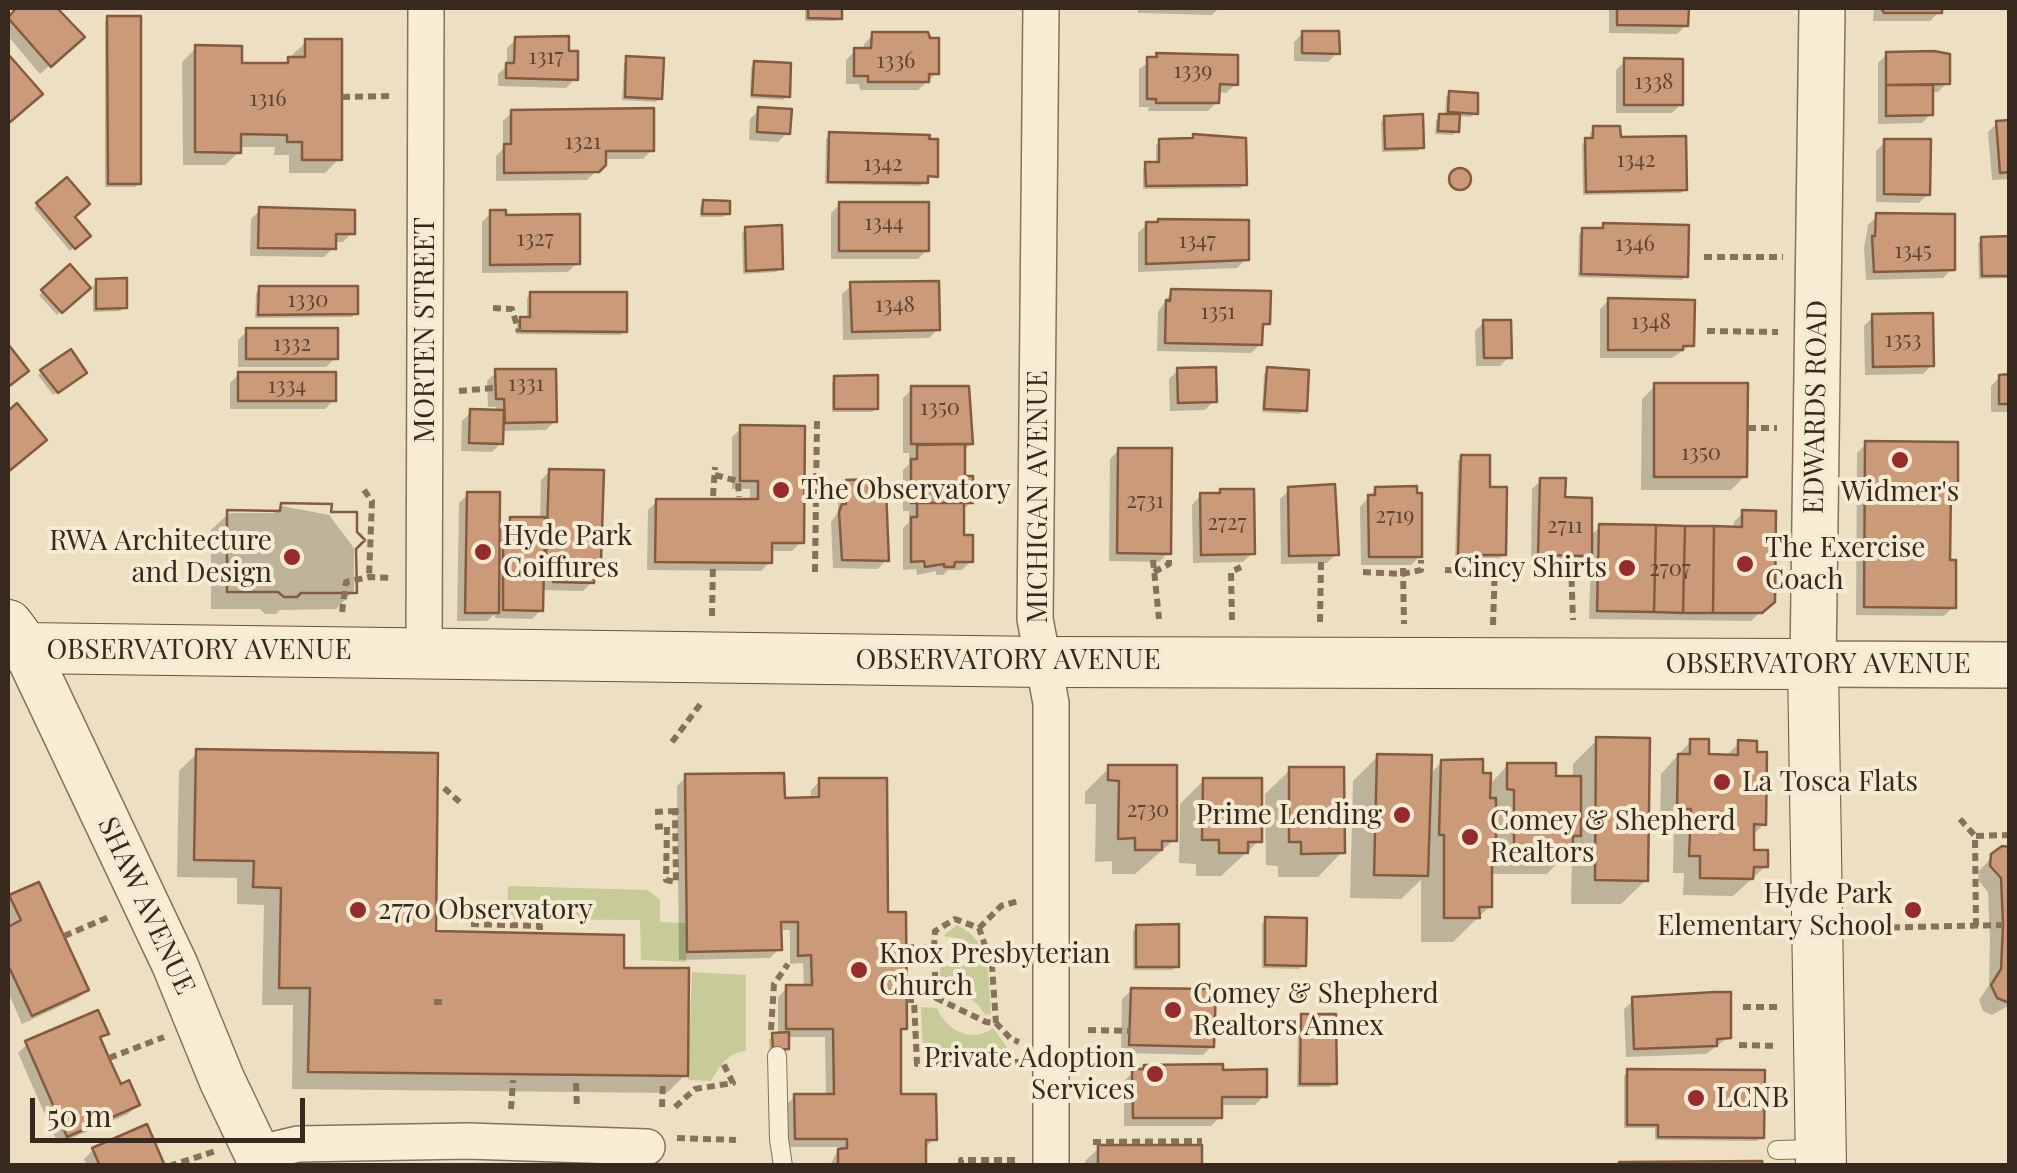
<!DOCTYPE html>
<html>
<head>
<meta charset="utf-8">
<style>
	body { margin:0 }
	#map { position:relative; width:2017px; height:1173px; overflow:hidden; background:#ede0c2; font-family:"Playfair Display",serif }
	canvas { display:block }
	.frame { position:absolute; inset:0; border:10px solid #37291e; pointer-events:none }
	.scale { position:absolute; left:30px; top:1098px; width:275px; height:45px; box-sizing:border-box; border:5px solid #37291e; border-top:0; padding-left:12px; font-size:30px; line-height:35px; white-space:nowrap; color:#37291e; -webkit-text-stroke:8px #f5ead2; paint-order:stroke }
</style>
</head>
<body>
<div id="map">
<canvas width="2017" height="1173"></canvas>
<div class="frame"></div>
<div class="scale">50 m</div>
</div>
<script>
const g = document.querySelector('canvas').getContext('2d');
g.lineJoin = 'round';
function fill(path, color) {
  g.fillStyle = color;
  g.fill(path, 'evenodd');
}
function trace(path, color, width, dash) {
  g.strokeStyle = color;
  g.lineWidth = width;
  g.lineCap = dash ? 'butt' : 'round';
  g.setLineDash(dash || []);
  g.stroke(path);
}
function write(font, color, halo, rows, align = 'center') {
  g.font = font + ' "Playfair Display",serif';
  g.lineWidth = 8;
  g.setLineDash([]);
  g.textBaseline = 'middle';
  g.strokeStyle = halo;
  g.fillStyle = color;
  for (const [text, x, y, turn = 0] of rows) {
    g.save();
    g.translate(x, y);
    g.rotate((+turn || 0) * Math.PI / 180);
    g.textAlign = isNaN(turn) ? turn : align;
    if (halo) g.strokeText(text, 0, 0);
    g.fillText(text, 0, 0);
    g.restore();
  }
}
fill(new Path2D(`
	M 508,886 L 648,890 L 660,900 L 660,922 L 687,923 L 686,962 L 641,960 L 640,920 L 507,919 Z
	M 957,925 C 993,942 988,979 991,1014 L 985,1015 C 975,996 960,993 940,989 L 940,966 L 960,966 L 969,954 L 964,939 L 943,936 Z
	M 692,972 L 746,975 L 746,1051 C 727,1053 720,1066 711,1081 L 688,1080 Z
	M 921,1007 L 937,1008 C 946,1030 972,1044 993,1028 L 1007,1047 L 999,1056 L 923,1057 Z`), '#c6cb97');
fill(new Path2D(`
	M 20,8 L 54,8 L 82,37 L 40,74 L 8,36 L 8,20 Z
	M 805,8 L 840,8 L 840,18 L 836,21 L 805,21 Z
	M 1138,8 L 1215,10 L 1219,8 L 1212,15 L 1138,13 Z
	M 1609,8 L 1686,8 L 1686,25 L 1677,34 L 1609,33 Z
	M 1874,8 L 1939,8 L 1939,12 L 1930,21 L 1873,21 Z
	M 108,18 L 139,183 L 135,187 L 105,187 L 105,22 Z
	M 1303,33 L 1337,53 L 1328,62 L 1294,61 L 1294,42 Z
	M 873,35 L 937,73 L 918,90 L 860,90 L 859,84 L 846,84 L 846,60 L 855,51 L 864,51 L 864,44 Z
	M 516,39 L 566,54 L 575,79 L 566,88 L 498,86 L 498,74 L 507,66 L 507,48 Z
	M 306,42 L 339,159 L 325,173 L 289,173 L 289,155 L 274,155 L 275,147 L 239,147 L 239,152 L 225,165 L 183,165 L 182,62 L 196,48 L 240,66 L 283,66 L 292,60 L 292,55 Z
	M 1887,54 L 1947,83 L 1938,92 L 1931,92 L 1931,114 L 1922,123 L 1878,124 L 1878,63 Z
	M 1158,56 L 1236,84 L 1226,93 L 1217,92 L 1217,102 L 1208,111 L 1148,111 L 1149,107 L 1139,107 L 1139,69 Z
	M 628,59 L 660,98 L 656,102 L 622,100 L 624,63 Z
	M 1625,61 L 1681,104 L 1672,113 L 1616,113 L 1616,70 Z
	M 755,64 L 787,96 L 783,100 L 750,98 L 751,67 Z
	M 1450,93 L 1475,113 L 1471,117 L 1457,116 L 1457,131 L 1453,135 L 1435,134 L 1436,120 L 1445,116 L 1446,97 Z
	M 759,110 L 787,133 L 778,142 L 749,140 L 750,119 Z
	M 512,112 L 652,150 L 643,159 L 603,159 L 603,164 L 587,180 L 496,181 L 496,156 L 503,149 L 503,121 Z
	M 1385,118 L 1421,147 L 1418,151 L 1382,152 L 1381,122 Z
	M 2010,122 L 2010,179 L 1992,180 L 1988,132 L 1997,123 Z
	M 1594,129 L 1685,189 L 1681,193 L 1583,195 L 1582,144 L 1590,140 L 1590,133 Z
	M 830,135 L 935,176 L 925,179 L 921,186 L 825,184 L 826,139 Z
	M 1194,137 L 1244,184 L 1241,188 L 1143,189 L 1143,168 L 1146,164 L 1156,164 L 1156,145 L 1160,141 L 1190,141 Z
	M 1885,142 L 1928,194 L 1919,203 L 1876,202 L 1876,151 Z
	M1448 181a10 10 0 1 1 20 0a10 10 0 1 1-20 0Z
	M 66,181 L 72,217 L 87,235 L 70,251 L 34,208 Z
	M 704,203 L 727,213 L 723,217 L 700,217 L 700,207 Z
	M 840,204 L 927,250 L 918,259 L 831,259 L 831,213 Z
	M 260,210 L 352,233 L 343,242 L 334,242 L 333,248 L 324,257 L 250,256 L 251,219 Z
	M 491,213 L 577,263 L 568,272 L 482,273 L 482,222 Z
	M 1877,216 L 1952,269 L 1943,278 L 1866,280 L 1864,248 L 1868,225 Z
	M 1147,224 L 1246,259 L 1237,268 L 1138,272 L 1138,233 Z
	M 1604,226 L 1686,276 L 1682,280 L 1578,277 L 1579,234 L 1583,230 L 1599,230 Z
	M 746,229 L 780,268 L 776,272 L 743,274 L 742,233 Z
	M 2010,238 L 2010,278 L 1979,279 L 1978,243 L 1982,239 Z
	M 70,268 L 87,288 L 57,315 L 39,295 Z
	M 97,282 L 124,307 L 120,311 L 93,312 L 93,286 Z
	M 852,285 L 938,329 L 929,338 L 843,340 L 842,294 Z
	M 260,289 L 356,313 L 352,317 L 255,318 L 256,293 Z
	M 1172,291 L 1268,323 L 1260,331 L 1260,344 L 1251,353 L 1157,351 L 1158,312 Z
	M 531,294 L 624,331 L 621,335 L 517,334 L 517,323 L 527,319 L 527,298 Z
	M 1609,300 L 1691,345 L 1672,358 L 1600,358 L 1600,309 Z
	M 1873,317 L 1932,365 L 1923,374 L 1865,375 L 1864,326 Z
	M 1484,322 L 1509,357 L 1500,366 L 1476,366 L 1475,331 Z
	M 247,331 L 335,358 L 326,367 L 238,367 L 238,340 Z
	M 1178,370 L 1214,401 L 1205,410 L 1170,411 L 1169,379 Z
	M 1268,370 L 1304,410 L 1300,414 L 1262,412 L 1264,374 Z
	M 42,372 L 80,376 L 53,395 L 38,375 Z
	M 496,372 L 555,421 L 546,430 L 501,431 L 501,443 L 492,452 L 461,451 L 462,421 L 471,412 L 496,412 L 496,407 L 488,407 L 487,381 Z
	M 239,374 L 334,400 L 325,409 L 230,409 L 230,383 Z
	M 2000,377 L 2010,377 L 2010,412 L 1991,412 L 1991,386 Z
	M 836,378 L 876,408 L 872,412 L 832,412 L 832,382 Z
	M 1656,385 L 1745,476 L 1731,490 L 1641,490 L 1642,399 Z
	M 912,389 L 971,444 L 962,452 L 962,478 L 971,502 L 962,511 L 962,538 L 971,561 L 962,570 L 948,570 L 943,575 L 936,575 L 936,571 L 917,575 L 916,569 L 903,570 L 903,528 L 909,522 L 909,511 L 903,511 L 903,470 L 909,464 L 909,453 L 903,453 L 903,398 Z
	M 742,428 L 801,542 L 792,551 L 770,551 L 770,562 L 761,571 L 647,570 L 648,510 L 657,501 L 750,502 L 750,489 L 732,489 L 732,437 Z
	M 1866,444 L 1955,487 L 1948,494 L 1948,562 L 1953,607 L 1944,616 L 1856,615 L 1857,453 Z
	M 1119,450 L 1168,553 L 1159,562 L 1109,561 L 1110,459 Z
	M 1462,457 L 1504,554 L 1500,558 L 1455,558 L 1458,461 Z
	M 550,471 L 599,561 L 592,568 L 592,582 L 583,591 L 541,590 L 541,610 L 532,619 L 495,618 L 495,614 L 487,621 L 457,621 L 459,503 L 468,494 L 497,533 L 511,520 L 540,520 L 541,480 Z
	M 1541,480 L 1562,499 L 1589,537 L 1600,527 L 1734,529 L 1734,522 L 1743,513 L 1772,601 L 1751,621 L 1589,619 L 1591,553 L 1580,564 L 1531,563 L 1532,489 Z
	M 847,482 L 886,560 L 878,569 L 833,568 L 831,522 L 838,512 L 838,491 Z
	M 1376,489 L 1420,556 L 1411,565 L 1361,565 L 1360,507 Z
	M 1289,490 L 1336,554 L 1327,563 L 1281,564 L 1280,499 Z
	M 1201,495 L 1252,553 L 1243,562 L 1193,563 L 1192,505 Z
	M 282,506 L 329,515 L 354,548 L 354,591 L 336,609 L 280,610 L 276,614 L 265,614 L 260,609 L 211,609 L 211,530 L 229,513 L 274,513 Z
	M 1597,740 L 1646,880 L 1621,904 L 1571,904 L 1572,848 L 1547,874 L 1490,874 L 1490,906 L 1453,942 L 1421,942 L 1421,880 L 1401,899 L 1350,898 L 1353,781 L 1378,756 L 1428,776 L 1442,762 L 1480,776 L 1488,786 L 1508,765 L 1554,779 L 1573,779 L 1573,764 ZM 1501,848 L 1558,848 L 1558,853 L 1501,853 Z
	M 1691,741 L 1706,757 L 1725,757 L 1739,743 L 1764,824 L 1752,836 L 1752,852 L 1766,866 L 1733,896 L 1683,895 L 1684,873 L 1673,873 L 1674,826 L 1660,826 L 1661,774 Z
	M 197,753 L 433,934 L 622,970 L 685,1075 L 667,1093 L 292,1089 L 293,1005 L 262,1005 L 264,905 L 237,904 L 237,878 L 177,877 L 179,771 Z
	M 1109,768 L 1174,840 L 1135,874 L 1112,874 L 1112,861 L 1095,862 L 1096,804 L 1085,804 L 1085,792 Z
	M 1290,770 L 1342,852 L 1318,877 L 1278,877 L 1278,866 L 1266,865 L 1265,794 Z
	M 686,777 L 782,800 L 811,800 L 811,790 L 820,781 L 885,914 L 904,1028 L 898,1034 L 898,1097 L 934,1139 L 925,1148 L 924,1166 L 830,1166 L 839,1147 L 787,1147 L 786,1105 L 795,1096 L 826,1096 L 825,1037 L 786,1037 L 786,1048 L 782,1052 L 770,1053 L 769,1039 L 778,1035 L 778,997 L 787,988 L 804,988 L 803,963 L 790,964 L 790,930 L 779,930 L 779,949 L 770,958 L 679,960 L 677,786 Z
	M 1204,780 L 1259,841 L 1221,876 L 1196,876 L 1196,864 L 1179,863 L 1180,804 Z
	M 2010,849 L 2010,1005 L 1992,1015 L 1983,1011 L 1979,1000 L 1989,985 L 1990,940 L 1988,892 L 1978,880 L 1979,871 L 1993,856 Z
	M 10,897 L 87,989 L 78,998 L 22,1024 L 8,992 L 8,929 L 11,928 L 8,919 L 8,900 Z
	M 1266,920 L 1303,965 L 1299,969 L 1262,968 L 1262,924 Z
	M 1137,927 L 1176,966 L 1172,970 L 1133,970 L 1133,931 Z
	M 1132,990 L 1212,1046 L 1203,1055 L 1121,1053 L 1122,999 Z
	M 1634,1000 L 1729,1037 L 1706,1054 L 1626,1057 L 1624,1009 Z
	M 1302,1017 L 1334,1083 L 1330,1087 L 1297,1087 L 1298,1021 Z
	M 106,1033 L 99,1040 L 120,1087 L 137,1105 L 128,1114 L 58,1144 L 18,1053 L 27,1044 Z
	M 1133,1072 L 1220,1073 L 1264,1096 L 1255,1105 L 1220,1105 L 1220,1117 L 1211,1126 L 1124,1126 L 1124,1081 Z
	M 1628,1072 L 1761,1137 L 1757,1141 L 1655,1140 L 1655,1128 L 1624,1128 L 1624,1076 Z
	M 1099,1148 L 1200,1166 L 1085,1166 L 1085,1161 Z
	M 93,1150 L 163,1166 L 87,1166 L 84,1159 Z`), '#0003');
const building = new Path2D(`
	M 16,8 L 57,8 L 85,37 L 51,67 L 8,18 Z
	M 808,8 L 842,8 L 842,19 L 808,18 Z
	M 1617,8 L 1689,8 L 1688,26 L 1617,25 Z
	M 1881,8 L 1942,8 L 1942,13 L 1884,13 Z
	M 107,16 L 141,16 L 141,184 L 108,184 Z
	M 1302,31 L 1339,31 L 1340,54 L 1302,53 Z
	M 872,32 L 928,32 L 930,38 L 939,38 L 939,74 L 929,74 L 929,82 L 868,82 L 868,76 L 854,76 L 854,48 L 871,48 Z
	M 569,36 L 569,51 L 578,51 L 578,80 L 506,78 L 506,63 L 514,63 L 515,37 Z
	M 305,39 L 342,39 L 342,160 L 302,160 L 302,142 L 287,142 L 287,135 L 241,134 L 241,153 L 195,152 L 195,45 L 242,46 L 242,63 L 288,63 L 288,57 L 305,57 Z
	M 1934,51 L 1950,54 L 1950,84 L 1886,85 L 1886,52 Z
	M 1156,53 L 1238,55 L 1238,85 L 1220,84 L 1219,103 L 1156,103 L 1156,99 L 1147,99 L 1147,57 L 1157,57 Z
	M 8,54 L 43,94 L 9,123 L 8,121 Z
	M 626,56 L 664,58 L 662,99 L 625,97 Z
	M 1624,58 L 1683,59 L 1683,105 L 1624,105 Z
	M 754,61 L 791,63 L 790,97 L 752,95 Z
	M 1886,85 L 1933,85 L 1933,115 L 1886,116 Z
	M 1449,91 L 1478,93 L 1478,114 L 1448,112 Z
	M 758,107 L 792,109 L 790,134 L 757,132 Z
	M 654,108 L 654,151 L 606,151 L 606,165 L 599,172 L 504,173 L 504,144 L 511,144 L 511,110 Z
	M 1423,114 L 1424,148 L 1385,149 L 1384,116 Z
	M 1439,114 L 1460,114 L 1459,132 L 1438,131 Z
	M 2010,120 L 2010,172 L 2000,173 L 1996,121 Z
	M 1593,126 L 1620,126 L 1621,137 L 1686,136 L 1687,190 L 1586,192 L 1585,138 L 1593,138 Z
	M 829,132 L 930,135 L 929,139 L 938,139 L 938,177 L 928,176 L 928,183 L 828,182 Z
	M 1193,134 L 1246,138 L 1247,185 L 1146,186 L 1145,162 L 1159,162 L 1159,139 L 1193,138 Z
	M 1884,139 L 1931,139 L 1930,195 L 1884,194 Z
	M1449 179a11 11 0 1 1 22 0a11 11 0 1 1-22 0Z
	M 67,177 L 90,204 L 75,217 L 91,236 L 75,249 L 36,203 Z
	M 703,200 L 730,201 L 730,214 L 702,214 Z
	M 839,202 L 929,202 L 929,251 L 839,251 Z
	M 259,207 L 355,210 L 355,234 L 336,234 L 336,249 L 258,248 Z
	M 490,210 L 506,210 L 506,215 L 580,214 L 580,264 L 490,265 Z
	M 1876,213 L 1955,214 L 1955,270 L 1874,272 L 1872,236 L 1875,236 Z
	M 1158,219 L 1249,220 L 1249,260 L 1146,264 L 1146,222 L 1158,222 Z
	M 1603,223 L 1689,225 L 1688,277 L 1581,274 L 1582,228 L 1603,228 Z
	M 782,225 L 783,269 L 746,271 L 745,227 Z
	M 2010,236 L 2010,276 L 1982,276 L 1981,237 Z
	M 70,264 L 91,288 L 62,313 L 41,290 Z
	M 127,278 L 127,308 L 96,309 L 96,279 Z
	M 939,281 L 940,330 L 852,332 L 850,282 Z
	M 259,286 L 358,286 L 358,314 L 258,315 Z
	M 1171,289 L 1271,291 L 1270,324 L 1263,324 L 1262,345 L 1165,343 L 1166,300 L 1170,301 Z
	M 530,292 L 627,292 L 627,332 L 520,331 L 520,317 L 530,317 Z
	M 1608,298 L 1695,300 L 1694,346 L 1683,346 L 1683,350 L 1608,350 Z
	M 1933,313 L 1934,366 L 1873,367 L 1872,314 Z
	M 1483,320 L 1511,320 L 1512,358 L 1484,358 Z
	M 246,328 L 338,328 L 338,359 L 246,359 Z
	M 8,344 L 29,371 L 8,387 Z
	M 71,349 L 87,373 L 58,393 L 40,370 Z
	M 1216,367 L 1217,402 L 1178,403 L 1177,368 Z
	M 1267,367 L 1309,370 L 1307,411 L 1264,409 Z
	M 495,369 L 556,369 L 557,422 L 505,423 L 504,399 L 496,399 Z
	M 238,372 L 336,372 L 336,401 L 238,401 Z
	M 2010,374 L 2010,404 L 1999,404 L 1999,375 Z
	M 878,375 L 878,409 L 834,409 L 834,376 Z
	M 1654,383 L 1748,383 L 1747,477 L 1654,477 Z
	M 911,386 L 969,386 L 973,444 L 911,444 Z
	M 17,403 L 47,440 L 8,472 L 8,411 Z
	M 470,409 L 504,410 L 503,444 L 469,443 Z
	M 740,425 L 805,426 L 804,543 L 772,543 L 772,563 L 655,562 L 656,499 L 758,499 L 758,481 L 740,481 Z
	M 1865,441 L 1958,442 L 1958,488 L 1951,488 L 1950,560 L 1956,560 L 1956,608 L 1864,607 Z
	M 965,444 L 965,476 L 973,476 L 973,503 L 911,503 L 911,459 L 917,459 L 917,445 Z
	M 1172,448 L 1171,554 L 1117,553 L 1118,448 Z
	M 1461,455 L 1490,455 L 1490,487 L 1507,487 L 1506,555 L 1458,555 Z
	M 549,469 L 604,470 L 601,562 L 595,562 L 594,583 L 553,582 L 554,562 L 546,561 Z
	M 1540,478 L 1566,478 L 1565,497 L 1592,498 L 1592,556 L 1538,555 Z
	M 869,479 L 869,489 L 886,489 L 889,561 L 842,560 L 839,512 L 842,504 L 846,504 L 846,480 Z
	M 1335,484 L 1339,555 L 1289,556 L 1288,487 Z
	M 1417,486 L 1417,493 L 1422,493 L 1422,557 L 1369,557 L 1368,495 L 1375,495 L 1375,487 Z
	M 1220,489 L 1254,489 L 1255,554 L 1201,555 L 1200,493 L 1220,493 Z
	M 467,492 L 500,492 L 499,613 L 465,613 Z
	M 281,503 L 332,504 L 331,512 L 357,512 L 357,532 L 365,540 L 356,549 L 357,593 L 301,593 L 297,597 L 284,597 L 278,592 L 227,592 L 227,510 L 280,511 Z
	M 281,503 L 332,504 L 331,512 L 357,512 L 357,532 L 365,540 L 356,549 L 357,593 L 301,593 L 297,597 L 284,597 L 278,592 L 227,592 L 227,510 L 280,511 Z
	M 917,503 L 964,503 L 964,535 L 973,535 L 973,562 L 955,562 L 954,567 L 944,567 L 944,564 L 925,567 L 924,561 L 911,562 L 911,517 L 917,517 Z
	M 1742,510 L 1776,511 L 1775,602 L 1762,613 L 1713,613 L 1714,526 L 1742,527 Z
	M 510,517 L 545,517 L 543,611 L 503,610 L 503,540 L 509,540 Z
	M 1599,524 L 1656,525 L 1654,612 L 1597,611 Z
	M 1656,525 L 1685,526 L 1683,613 L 1654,612 Z
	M 1685,526 L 1714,526 L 1713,613 L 1683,613 Z
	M 1596,737 L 1650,738 L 1648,881 L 1595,880 Z
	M 1690,739 L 1709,739 L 1709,754 L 1738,755 L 1738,740 L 1757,741 L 1757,752 L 1767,752 L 1766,825 L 1754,824 L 1754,850 L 1768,850 L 1768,867 L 1754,867 L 1753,879 L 1700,878 L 1700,856 L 1689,856 L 1691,809 L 1677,809 L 1678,754 L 1690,754 Z
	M 196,749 L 438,753 L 436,931 L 624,935 L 624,968 L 689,968 L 688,1076 L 308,1072 L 310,988 L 279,988 L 281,888 L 253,887 L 254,861 L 194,860 Z
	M 1377,754 L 1432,755 L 1428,876 L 1374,875 Z
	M 1483,759 L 1483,773 L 1491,773 L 1490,798 L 1496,798 L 1496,839 L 1492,840 L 1492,907 L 1479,907 L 1480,918 L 1444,918 L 1444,835 L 1439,835 L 1441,760 Z
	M 1507,763 L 1556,763 L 1556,776 L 1581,776 L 1581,836 L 1573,836 L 1573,850 L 1514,850 L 1514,790 L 1507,789 Z
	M 1108,765 L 1177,765 L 1177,841 L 1162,841 L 1162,850 L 1135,850 L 1135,838 L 1118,839 L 1119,781 L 1108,780 Z
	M 1289,767 L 1344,767 L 1345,853 L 1301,854 L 1301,842 L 1289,842 Z
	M 784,773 L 785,798 L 819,797 L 819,778 L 887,778 L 888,912 L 906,912 L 907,1029 L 901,1029 L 901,1094 L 936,1094 L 937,1140 L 926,1140 L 926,1166 L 838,1166 L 838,1149 L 847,1148 L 847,1139 L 795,1139 L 794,1094 L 834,1094 L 833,1029 L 786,1029 L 786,985 L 812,985 L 811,955 L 798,956 L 798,922 L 781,922 L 782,950 L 687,952 L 685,774 Z
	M 1203,778 L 1262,778 L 1262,842 L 1248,842 L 1248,853 L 1219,853 L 1219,840 L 1202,840 Z
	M 2002,846 L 2010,847 L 2010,1002 L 2007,1002 L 1997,998 L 1991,985 L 2001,969 L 2003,925 L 2001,878 L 1990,866 L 1991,854 Z
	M 39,882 L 89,990 L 32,1016 L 8,965 L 8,927 L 21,920 L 9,895 Z
	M 1265,917 L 1307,918 L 1306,966 L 1265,965 Z
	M 1179,924 L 1179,967 L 1136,967 L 1136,925 Z
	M 1131,988 L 1216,989 L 1214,1047 L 1129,1045 Z
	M 1715,992 L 1731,992 L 1731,1038 L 1717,1039 L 1717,1046 L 1634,1049 L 1632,997 Z
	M 98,1010 L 109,1034 L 100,1037 L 109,1058 L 121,1084 L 129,1080 L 140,1105 L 67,1137 L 25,1041 Z
	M 1301,1014 L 1336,1014 L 1337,1084 L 1300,1084 Z
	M 789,1032 L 789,1049 L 773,1050 L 772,1033 Z
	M 1223,1064 L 1223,1070 L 1267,1069 L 1267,1097 L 1222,1097 L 1222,1118 L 1133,1118 L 1132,1069 L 1143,1069 L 1144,1065 Z
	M 1627,1069 L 1765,1070 L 1764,1138 L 1658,1137 L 1658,1125 L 1627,1125 Z
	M 147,1124 L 165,1166 L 100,1166 L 92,1148 Z
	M 1098,1145 L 1202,1145 L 1202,1166 L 1098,1166 Z
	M 1762,1161 L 1763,1166 L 1619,1166 L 1619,1162 Z`);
fill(building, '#cb9a79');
trace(building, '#855b40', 2.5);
const service = new Path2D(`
	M 777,1056 L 779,1139 L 783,1166
	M 1777,1150 L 1815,1149`);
const minor = new Path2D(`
	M 1041,8 L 1035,619 L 1051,703 L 1051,1166
	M 424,652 L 426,8
	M 260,1153 L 298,1144 L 468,1141 L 647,1147`);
const tertiary = new Path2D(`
	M 1822,8 L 1813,664 L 2010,665
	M 8,648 L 25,648 L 175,965 L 222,1080 L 263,1166`);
const secondary = new Path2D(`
	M 8,625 L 25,648 L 1043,662 L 1813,664 L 1821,1166`);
trace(service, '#87715a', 20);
trace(minor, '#87715a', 38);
trace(tertiary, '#87715a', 48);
trace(secondary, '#68523d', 52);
trace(new Path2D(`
	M 342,97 L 391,96
	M 1704,257 L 1783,257
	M 493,308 L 512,309 L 519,332
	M 1707,331 L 1778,332
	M 459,391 L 493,388
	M 1748,428 L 1777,428
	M 715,475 L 738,481 L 739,497
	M 364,490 L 372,501 L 369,577
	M 713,496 L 715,467
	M 1153,560 L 1159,619
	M 1571,566 L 1573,620
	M 1403,568 L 1404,624
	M 1445,570 L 1494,572
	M 815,572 L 817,420
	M 1154,572 L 1169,564 L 1169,556
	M 1363,572 L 1402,574 L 1421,570 L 1421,560
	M 342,612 L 346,582 L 369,577 L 392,578
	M 712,616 L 713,563
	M 1232,620 L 1231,572 L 1241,567
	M 1320,622 L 1321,561
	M 1493,625 L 1495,563
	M 672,742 L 702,702
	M 444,788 L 462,804
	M 655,812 L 675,811
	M 1960,819 L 1975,836
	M 655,827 L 667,826 L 666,880 L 676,882 L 675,811 L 685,810
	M 471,924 L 540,926 L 540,933
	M 1976,926 L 1975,836 L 2010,835
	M 979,928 L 1001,906 L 1018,901
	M 1866,928 L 2003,925
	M 64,936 L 109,917
	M 906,947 L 934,948 L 936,998 L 986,1022 L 996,1023 L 1011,1039 L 1019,1042
	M 934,948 L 935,931 L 955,919 L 979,928 L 992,966 L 996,1023
	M 906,1000 L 914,1000 L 917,1064 L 1019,1062
	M 434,1002 L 447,1002
	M 1743,1007 L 1778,1007
	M 771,1030 L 774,984 L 788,964
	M 1088,1030 L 1130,1031
	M 1739,1045 L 1778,1046
	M 109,1058 L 164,1037
	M 576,1083 L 577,1109
	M 662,1107 L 663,1082
	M 675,1107 L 695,1089 L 733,1083 L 722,1061
	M 511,1109 L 513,1080
	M 677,1138 L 736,1140
	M 1093,1142 L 1202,1141
	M 169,1166 L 216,1151
	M 961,1166 L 961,1160 L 1019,1160`), '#87715a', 6, [8, 5]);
trace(service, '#f8edd5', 18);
trace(minor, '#f8edd5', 35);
trace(tertiary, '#f8edd5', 45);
trace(secondary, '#f8edd5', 50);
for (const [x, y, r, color] of [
	[1900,460,10,"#952b2d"],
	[781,490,10,"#952b2d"],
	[483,552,10,"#952b2d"],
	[292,557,10,"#952b2d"],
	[1745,564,10,"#952b2d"],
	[1627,568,10,"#952b2d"],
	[1722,782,10,"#952b2d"],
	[1402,815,10,"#952b2d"],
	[1470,837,10,"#952b2d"],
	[358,910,10,"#952b2d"],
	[1913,910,10,"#952b2d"],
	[859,970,10,"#952b2d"],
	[1173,1010,10,"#952b2d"],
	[1155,1074,10,"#952b2d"],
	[1696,1098,10,"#952b2d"]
]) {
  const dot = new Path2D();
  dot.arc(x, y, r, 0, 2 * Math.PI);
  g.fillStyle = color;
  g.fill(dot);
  trace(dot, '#f5ead2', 4);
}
write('22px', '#5c4535', null, [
	["1317",546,57],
	["1336",896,61],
	["1339",1193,71],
	["1338",1654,82],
	["1316",268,99],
	["1321",583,142],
	["1342",1636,160],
	["1342",883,164],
	["1344",884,223],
	["1327",535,239],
	["1347",1197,241],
	["1346",1635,244],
	["1345",1913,251],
	["1330",308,300],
	["1348",895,305],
	["1351",1218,312],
	["1348",1651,322],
	["1353",1903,340],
	["1332",292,344],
	["1331",526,384],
	["1334",287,386],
	["1350",940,408],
	["1350",1701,453],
	["2731",1145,501],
	["2719",1395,516],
	["2727",1227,523],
	["2711",1565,526],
	["2707",1670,569],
	["2730",1148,810]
]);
write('28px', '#37291e', '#f5ead2', [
	["MORTEN STREET",425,330,-90],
	["EDWARDS ROAD",1816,407,-89],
	["MICHIGAN AVENUE",1038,497,-90],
	["OBSERVATORY AVENUE",199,650],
	["OBSERVATORY AVENUE",1008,660],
	["OBSERVATORY AVENUE",1818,664],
	["SHAW AVENUE",146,906,65]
]);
write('28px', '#37291e', '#f5ead2', [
	["The Observatory",801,490],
	["Widmer's",1900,492,"center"],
	["Hyde Park",503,536],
	["Coiffures",503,568],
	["RWA Architecture",272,541,"right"],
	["and Design",272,573,"right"],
	["The Exercise",1765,548],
	["Coach",1765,580],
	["Cincy Shirts",1607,568,"right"],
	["La Tosca Flats",1742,782],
	["Prime Lending",1382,815,"right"],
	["Comey & Shepherd",1490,821],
	["Realtors",1490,853],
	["Hyde Park",1893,894,"right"],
	["Elementary School",1893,926,"right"],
	["2770 Observatory",378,910],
	["Knox Presbyterian",879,954],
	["Church",879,986],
	["Comey & Shepherd",1193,994],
	["Realtors Annex",1193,1026],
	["Private Adoption",1135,1058,"right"],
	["Services",1135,1090,"right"],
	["LCNB",1716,1098]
], 'left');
</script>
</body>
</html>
